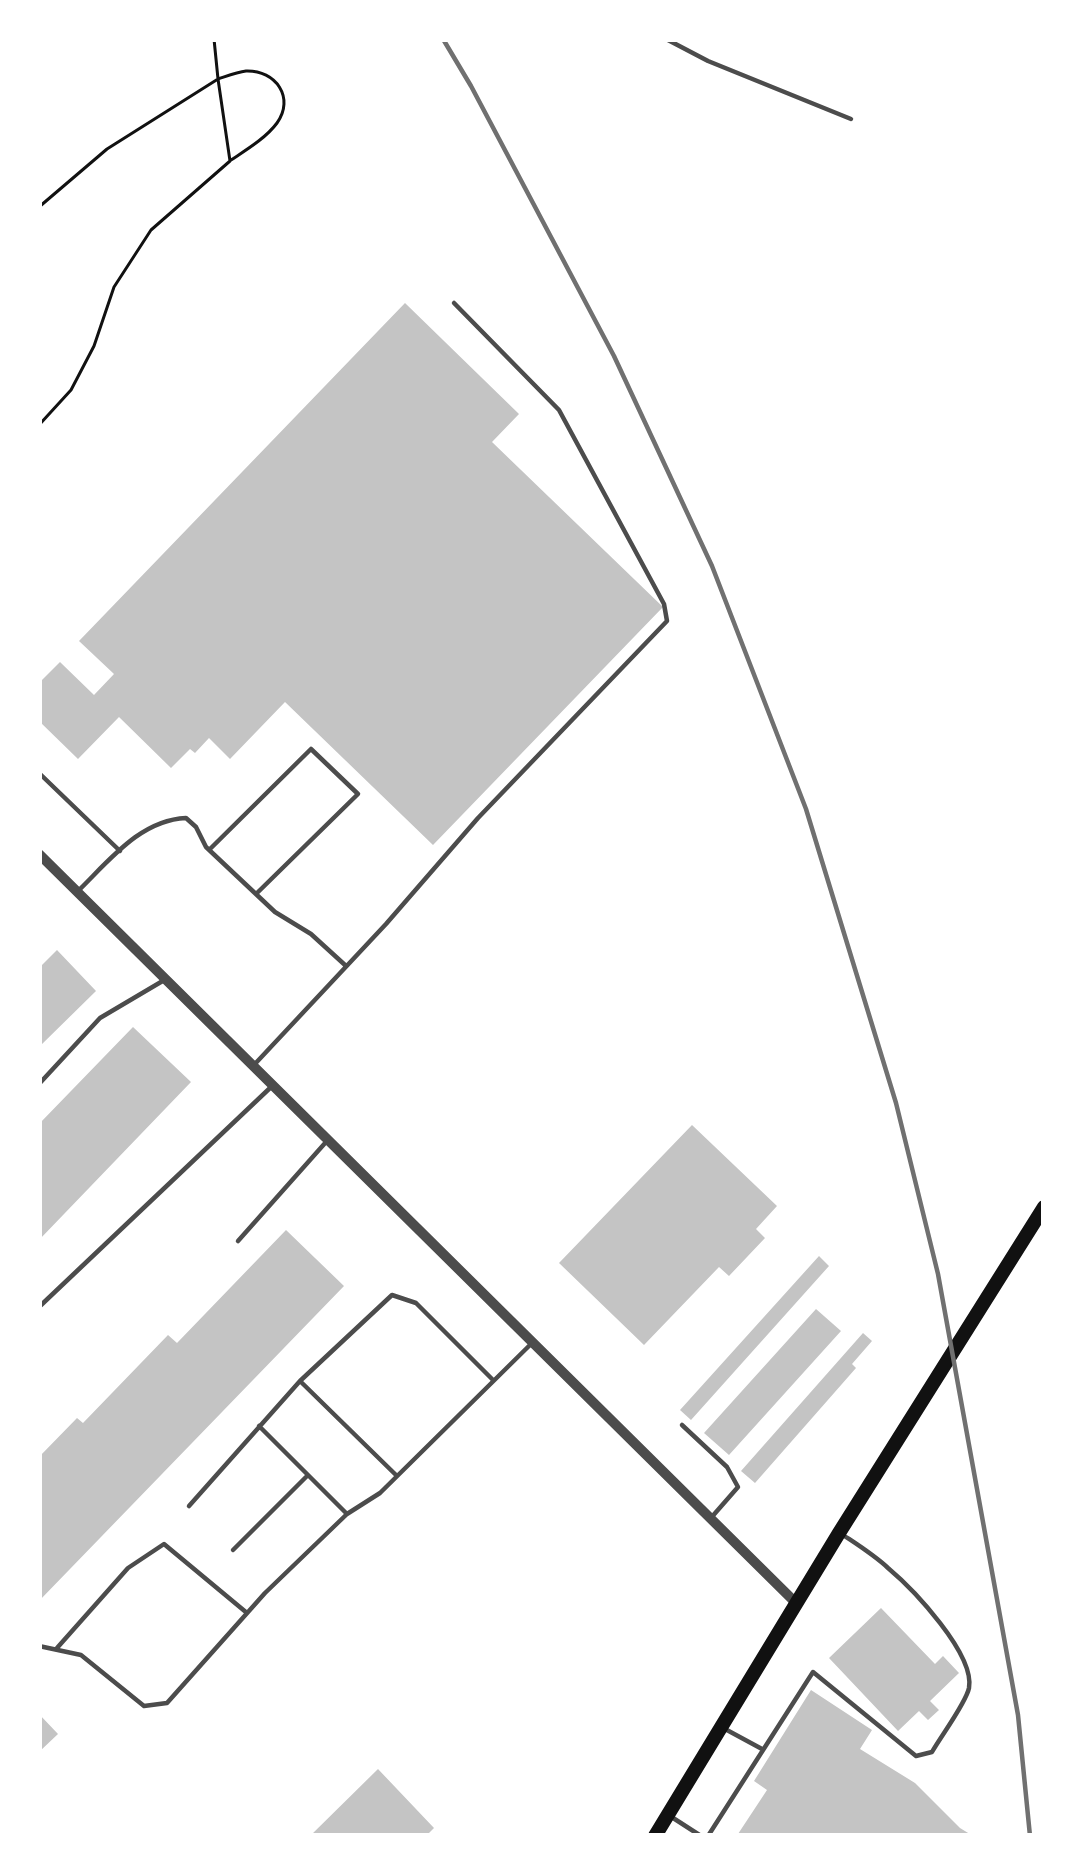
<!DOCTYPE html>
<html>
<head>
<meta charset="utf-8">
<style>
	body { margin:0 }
	#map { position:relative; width:1083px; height:1875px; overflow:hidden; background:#fff; font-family:Raleway,sans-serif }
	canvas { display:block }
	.frame { position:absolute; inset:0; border:42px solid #fff; pointer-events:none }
</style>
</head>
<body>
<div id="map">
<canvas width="1083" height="1875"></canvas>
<div class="frame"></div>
</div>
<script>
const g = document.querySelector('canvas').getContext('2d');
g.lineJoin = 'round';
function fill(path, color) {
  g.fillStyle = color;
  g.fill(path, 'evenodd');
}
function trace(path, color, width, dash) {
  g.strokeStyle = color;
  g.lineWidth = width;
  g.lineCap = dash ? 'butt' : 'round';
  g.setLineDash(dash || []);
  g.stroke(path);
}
fill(new Path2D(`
	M 405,303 L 519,414 L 492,442 L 663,607 L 433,845 L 285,702 L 230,759 L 209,738 L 195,753 L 190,749 L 171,768 L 119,717 L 78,759 L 39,721 L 39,683 L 60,662 L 94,695 L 114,674 L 79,641 Z
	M 57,950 L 96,991 L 39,1047 L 39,968 Z
	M 133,1027 L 191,1082 L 39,1240 L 39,1124 Z
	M 692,1125 L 777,1206 L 756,1229 L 765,1238 L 729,1276 L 719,1267 L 644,1345 L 559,1263 Z
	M 286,1230 L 344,1286 L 39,1601 L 39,1457 L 77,1418 L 83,1423 L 168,1335 L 177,1343 Z
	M 819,1256 L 829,1266 L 691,1420 L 680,1410 Z
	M 816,1309 L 841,1331 L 729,1455 L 704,1433 Z
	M 863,1333 L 872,1341 L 852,1364 L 856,1368 L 755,1483 L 741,1471 Z
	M 881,1608 L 935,1664 L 943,1656 L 959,1673 L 930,1701 L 939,1710 L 928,1720 L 919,1711 L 898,1731 L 829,1658 Z
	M 811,1690 L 872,1730 L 860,1749 L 915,1783 L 960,1828 L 973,1836 L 742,1836 L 738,1834 L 767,1790 L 754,1781 Z
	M 39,1714 L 58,1734 L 39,1752 Z
	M 378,1769 L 434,1828 L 426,1836 L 310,1836 Z`), '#c4c4c4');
trace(new Path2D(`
	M 214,39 L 218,79 C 227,76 237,72 246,71 C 276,70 295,98 277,123 C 266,138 246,150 231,160
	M 39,207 L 107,149 L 218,79 L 230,161 L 151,230 L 114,287 L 94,346 L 71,390 L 39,425`), '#111', 3);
trace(new Path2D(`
	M 666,39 L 708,61 L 851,119
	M 39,773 L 120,851
	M 209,850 L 311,749 L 358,794 L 256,894
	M 77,892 C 109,861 140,820 186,818 L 196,827 L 206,847 L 275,912 L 311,934 L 345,965
	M 253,1066 L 386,924 L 478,818 L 667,621 L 664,604 L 559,410 L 454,303
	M 39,1084 L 100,1018 L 166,979
	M 238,1241 L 326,1142
	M 39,1307 L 270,1088
	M 682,1425 L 727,1467 L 738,1487 L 710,1519
	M 259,1426 L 347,1514
	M 397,1476 L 300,1381 L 392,1295 L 416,1303 L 493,1380
	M 189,1506 L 300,1381
	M 233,1550 L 308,1475
	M 39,1646 L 81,1655 L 144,1706 L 167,1703 L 265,1593 L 347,1514 L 380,1493 L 532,1343
	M 57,1648 L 128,1568 L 164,1544 L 247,1613
	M 725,1729 L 762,1749
	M 670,1816 L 701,1836
	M 708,1836 L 813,1672 L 916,1756 L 932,1752 C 941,1736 966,1703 969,1688 C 975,1654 913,1589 888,1568 C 874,1555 858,1545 843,1535`), '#4c4c4c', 4.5);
trace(new Path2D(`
	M 39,854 L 796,1603`), '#4c4c4c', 10);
trace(new Path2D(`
	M 655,1836 L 839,1533 L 1044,1207`), '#111', 14);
trace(new Path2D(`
	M 443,39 L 471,86 L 614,356 L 712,566 L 806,809 L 896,1103 L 938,1274 L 1018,1715 L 1030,1836`), '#707070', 4.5);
</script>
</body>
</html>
